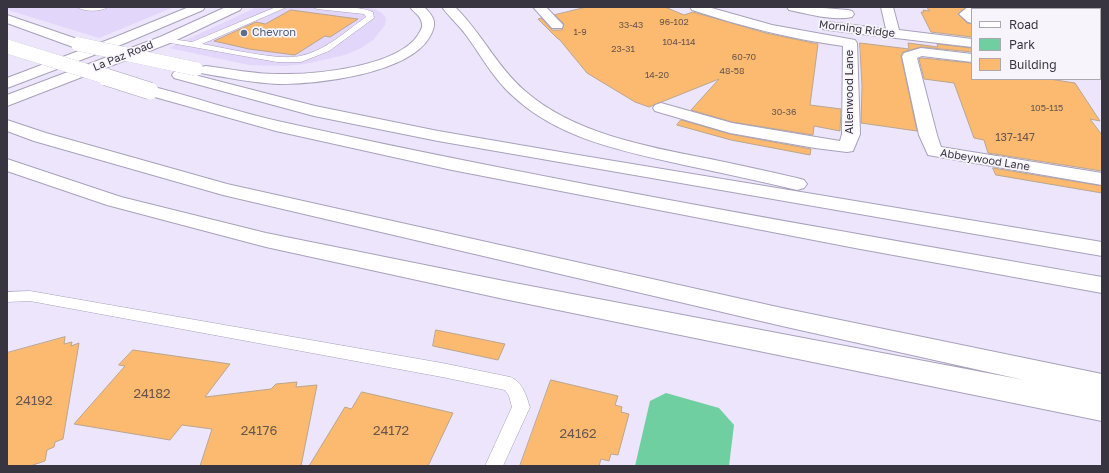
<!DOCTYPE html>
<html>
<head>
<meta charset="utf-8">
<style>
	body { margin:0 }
	#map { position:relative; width:1109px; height:473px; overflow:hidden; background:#ece5fb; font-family:"Golos Text",sans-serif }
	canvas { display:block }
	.frame { position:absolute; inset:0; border:8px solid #383540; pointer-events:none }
	.legend { position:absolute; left:971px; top:8px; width:130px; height:72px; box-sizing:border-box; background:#f7f5fb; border:1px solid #aba8b0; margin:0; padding:5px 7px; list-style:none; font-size:12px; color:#383540 }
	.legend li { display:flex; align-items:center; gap:8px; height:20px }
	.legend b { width:20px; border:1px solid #aba8b0 }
</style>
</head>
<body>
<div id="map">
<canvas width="1109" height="473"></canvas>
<div class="frame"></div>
<ul class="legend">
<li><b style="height:5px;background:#fff"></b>Road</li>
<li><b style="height:11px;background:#70cfa0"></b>Park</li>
<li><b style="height:11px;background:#fbba70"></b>Building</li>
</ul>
</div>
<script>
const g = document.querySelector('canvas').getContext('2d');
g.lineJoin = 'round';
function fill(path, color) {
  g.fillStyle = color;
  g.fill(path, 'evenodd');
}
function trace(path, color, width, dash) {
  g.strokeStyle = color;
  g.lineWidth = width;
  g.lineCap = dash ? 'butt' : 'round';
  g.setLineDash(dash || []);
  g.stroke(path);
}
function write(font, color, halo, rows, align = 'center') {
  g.font = font + ' "Golos Text",sans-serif';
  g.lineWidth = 3.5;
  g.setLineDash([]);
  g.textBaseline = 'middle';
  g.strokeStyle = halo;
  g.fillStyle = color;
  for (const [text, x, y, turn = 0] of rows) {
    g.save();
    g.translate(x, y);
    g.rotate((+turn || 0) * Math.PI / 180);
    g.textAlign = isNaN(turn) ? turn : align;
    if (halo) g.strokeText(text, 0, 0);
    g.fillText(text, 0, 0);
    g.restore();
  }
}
fill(new Path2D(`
	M 7,7 L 174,7 L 99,38 L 11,11 L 7,9 Z
	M 257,7 L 364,7 L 374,9 L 382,13 L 386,18 L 385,25 L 373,40 L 361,48 L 345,55 L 305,64 L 285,66 L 249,65 L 169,48 Z`), '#e2d7fa');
fill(new Path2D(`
	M 666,393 L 719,408 L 734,425 L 729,466 L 635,466 L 650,401 Z`), '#70cfa0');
const building = new Path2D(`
	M 587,7 L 665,7 L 684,15 L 693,12 L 766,33 L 818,44 L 810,105 L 841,109 L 840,131 L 814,126 L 813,135 L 732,122 L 691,110 L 719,79 L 649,107 L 635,102 L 587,73 L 559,39 L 558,39 L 538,19 L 541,18 L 552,30 L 562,30 L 564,24 L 555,15 Z
	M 927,7 L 966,7 L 958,14 L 967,23 L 972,24 L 972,37 L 931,32 L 921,12 L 924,12 L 923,10 L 929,11 Z
	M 291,10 L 358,19 L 330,37 L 325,36 L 295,55 L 249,49 L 214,41 L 256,22 L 265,24 Z
	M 860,43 L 909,49 L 908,43 L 938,47 L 937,44 L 972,48 L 972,52 L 921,47 L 903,52 L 901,56 L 917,131 L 861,123 L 862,86 Z
	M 922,58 L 972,63 L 972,79 L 1049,79 L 1075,83 L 1100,121 L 1090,119 L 1102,135 L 1102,171 L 988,153 L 984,140 L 974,138 L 954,83 L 924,79 L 919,59 Z
	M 681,120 L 730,134 L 811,149 L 810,155 L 731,140 L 677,125 Z
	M 993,168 L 1102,186 L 1102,193 L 996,175 Z
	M 436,330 L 505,344 L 498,360 L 433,346 Z
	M 65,337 L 64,344 L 72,342 L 71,346 L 79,343 L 63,439 L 55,442 L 54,447 L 47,450 L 45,461 L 30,466 L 7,466 L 7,353 Z
	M 133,350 L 230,364 L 205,397 L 271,389 L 276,384 L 297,382 L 296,387 L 317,385 L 301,466 L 200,466 L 212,429 L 182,425 L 170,440 L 74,424 L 125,366 L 119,365 Z
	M 551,380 L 618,396 L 615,405 L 622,407 L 621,412 L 629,414 L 618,455 L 611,454 L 609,461 L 601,459 L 599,466 L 520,466 Z
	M 362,392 L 453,413 L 428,466 L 309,466 L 345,407 L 351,409 Z`);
fill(building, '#fbba70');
trace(building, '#baa58f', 1);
const service = new Path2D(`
	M 77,7 L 108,7 C 100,12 85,12 77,7 Z
	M 276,7 L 287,7 L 202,44 C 226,48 278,61 300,56 C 325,51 346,31 366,17 L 364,14 L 317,9 L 313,7 C 330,7 357,5 373,12 L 374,18 L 329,51 L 301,62 L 277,62 L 165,42 L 161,40 L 165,38 L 192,42 Z
	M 1100,21 L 1102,21 L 1102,26 L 1100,26 Z
	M 30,291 L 442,363 L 510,377 C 522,381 526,395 530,407 L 503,466 L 485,466 L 512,407 L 509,396 L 505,390 L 442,377 L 30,301 L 7,302 L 7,292 Z`);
const minor = new Path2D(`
	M 533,7 L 546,7 L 563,25 L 562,28 L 552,28 Z
	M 690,7 L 708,7 L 772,25 L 855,40 L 857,43 L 860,134 L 853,151 L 847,152 L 815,148 L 730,133 L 655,111 L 653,108 L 655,105 L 661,103 L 732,123 L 840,141 L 842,134 L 843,46 C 791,39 741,26 692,10 Z
	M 787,7 L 812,7 L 848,10 L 852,11 L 854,14 L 852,17 C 833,21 808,14 789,10 Z
	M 881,7 L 893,7 L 899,30 L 972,39 L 972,47 L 828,30 L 823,29 L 822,26 L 823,23 L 828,22 L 886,29 Z
	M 968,7 L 975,7 L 977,9 L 972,9 L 972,23 L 968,22 L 959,14 Z
	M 921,48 L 972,54 L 972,62 L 922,56 L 917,58 L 937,135 L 941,147 L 1102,173 L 1102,185 L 928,155 L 919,135 L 902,56 L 904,53 Z
	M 1100,52 L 1102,52 L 1102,60 L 1100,60 Z
	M 1100,70 L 1102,70 L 1102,78 L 1100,78 Z`);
const primary = new Path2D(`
	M 189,7 L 205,7 L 203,10 L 123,44 L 7,88 L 7,78 L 113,38 Z
	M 226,7 L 242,7 L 240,10 L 170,43 L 7,106 L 7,95 L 160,37 Z`);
const motorway = new Path2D(`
	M 410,7 L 424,7 C 436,18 437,25 429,38 C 407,74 318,84 279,84 C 254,83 230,78 206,74 L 201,73 L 199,70 L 201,67 L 206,66 C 230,69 254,74 278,74 C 314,75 397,67 418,35 C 420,31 423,28 422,24 C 421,15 414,13 410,7 Z
	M 442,7 L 455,7 C 481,32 497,67 525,91 C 573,133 644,146 705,158 C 736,164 766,171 797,178 L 804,180 L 807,184 L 804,188 L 797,190 C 760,181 722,173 684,165 C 626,152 559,139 514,97 C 494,80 481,55 466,35 C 459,25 449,17 442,7 Z
	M 7,15 L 83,41 L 85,44 L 83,47 L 73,47 L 7,23 Z
	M 179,71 L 315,106 L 438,131 L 572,154 L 1102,242 L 1102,256 L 438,141 L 314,116 L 174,78 L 172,75 L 174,72 Z
	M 150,86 C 194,97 237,112 282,122 C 553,182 828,229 1102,277 L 1102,293 L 855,248 L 452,170 L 276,131 L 144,94 L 142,91 L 144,88 Z
	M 7,120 L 46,133 L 227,184 L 782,308 L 1102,374 L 1102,421 L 504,299 L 266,247 L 107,205 L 7,171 L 7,159 L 121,197 L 266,233 L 504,281 L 1024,380 L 782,326 L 223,195 L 34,141 L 7,131 Z`);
trace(service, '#a9a1bb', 1);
trace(minor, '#a9a1bb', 2);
trace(primary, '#a9a1bb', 2);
trace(motorway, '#a9a1bb', 2);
fill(service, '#fff');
fill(minor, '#fff');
fill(primary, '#fff');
fill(motorway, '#fff');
const motorwayBridgeFar1 = new Path2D(`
	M 78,44 L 196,69
	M 9,47 L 109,78`);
const motorwayBridge = new Path2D(`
	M 106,77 L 150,91`);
trace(motorwayBridgeFar1, '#a9a1bb', 14, []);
trace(motorwayBridge, '#a9a1bb', 18, []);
trace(motorwayBridgeFar1, '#fff', 14);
trace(motorwayBridge, '#fff', 17);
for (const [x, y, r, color] of [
	[244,33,4,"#5c6f8a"]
]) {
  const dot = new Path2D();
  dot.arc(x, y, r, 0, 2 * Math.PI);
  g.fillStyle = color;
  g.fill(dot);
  trace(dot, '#f7f5fb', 1.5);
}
write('9px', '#69564c', null, [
	["96-102",674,22],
	["33-43",631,25],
	["1-9",580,32],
	["104-114",679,42],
	["23-31",623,49],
	["60-70",744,57],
	["48-58",732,71],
	["14-20",657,75],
	["105-115",1047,108],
	["30-36",784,112]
]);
write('11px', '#383540', '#f7f5fb', [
	["Morning Ridge",857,29,7],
	["La Paz Road",123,56,-22],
	["Allenwood Lane",850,92,-90],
	["Abbeywood Lane",985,160,9]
]);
write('11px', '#4e5e75', '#f7f5fb', [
	["Chevron",252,33]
], 'left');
write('11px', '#69564c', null, [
	["137-147",1015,138]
]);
write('13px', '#69564c', null, [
	["24182",152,394],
	["24192",34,401],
	["24176",259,431],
	["24172",391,431],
	["24162",578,434]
]);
</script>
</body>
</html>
